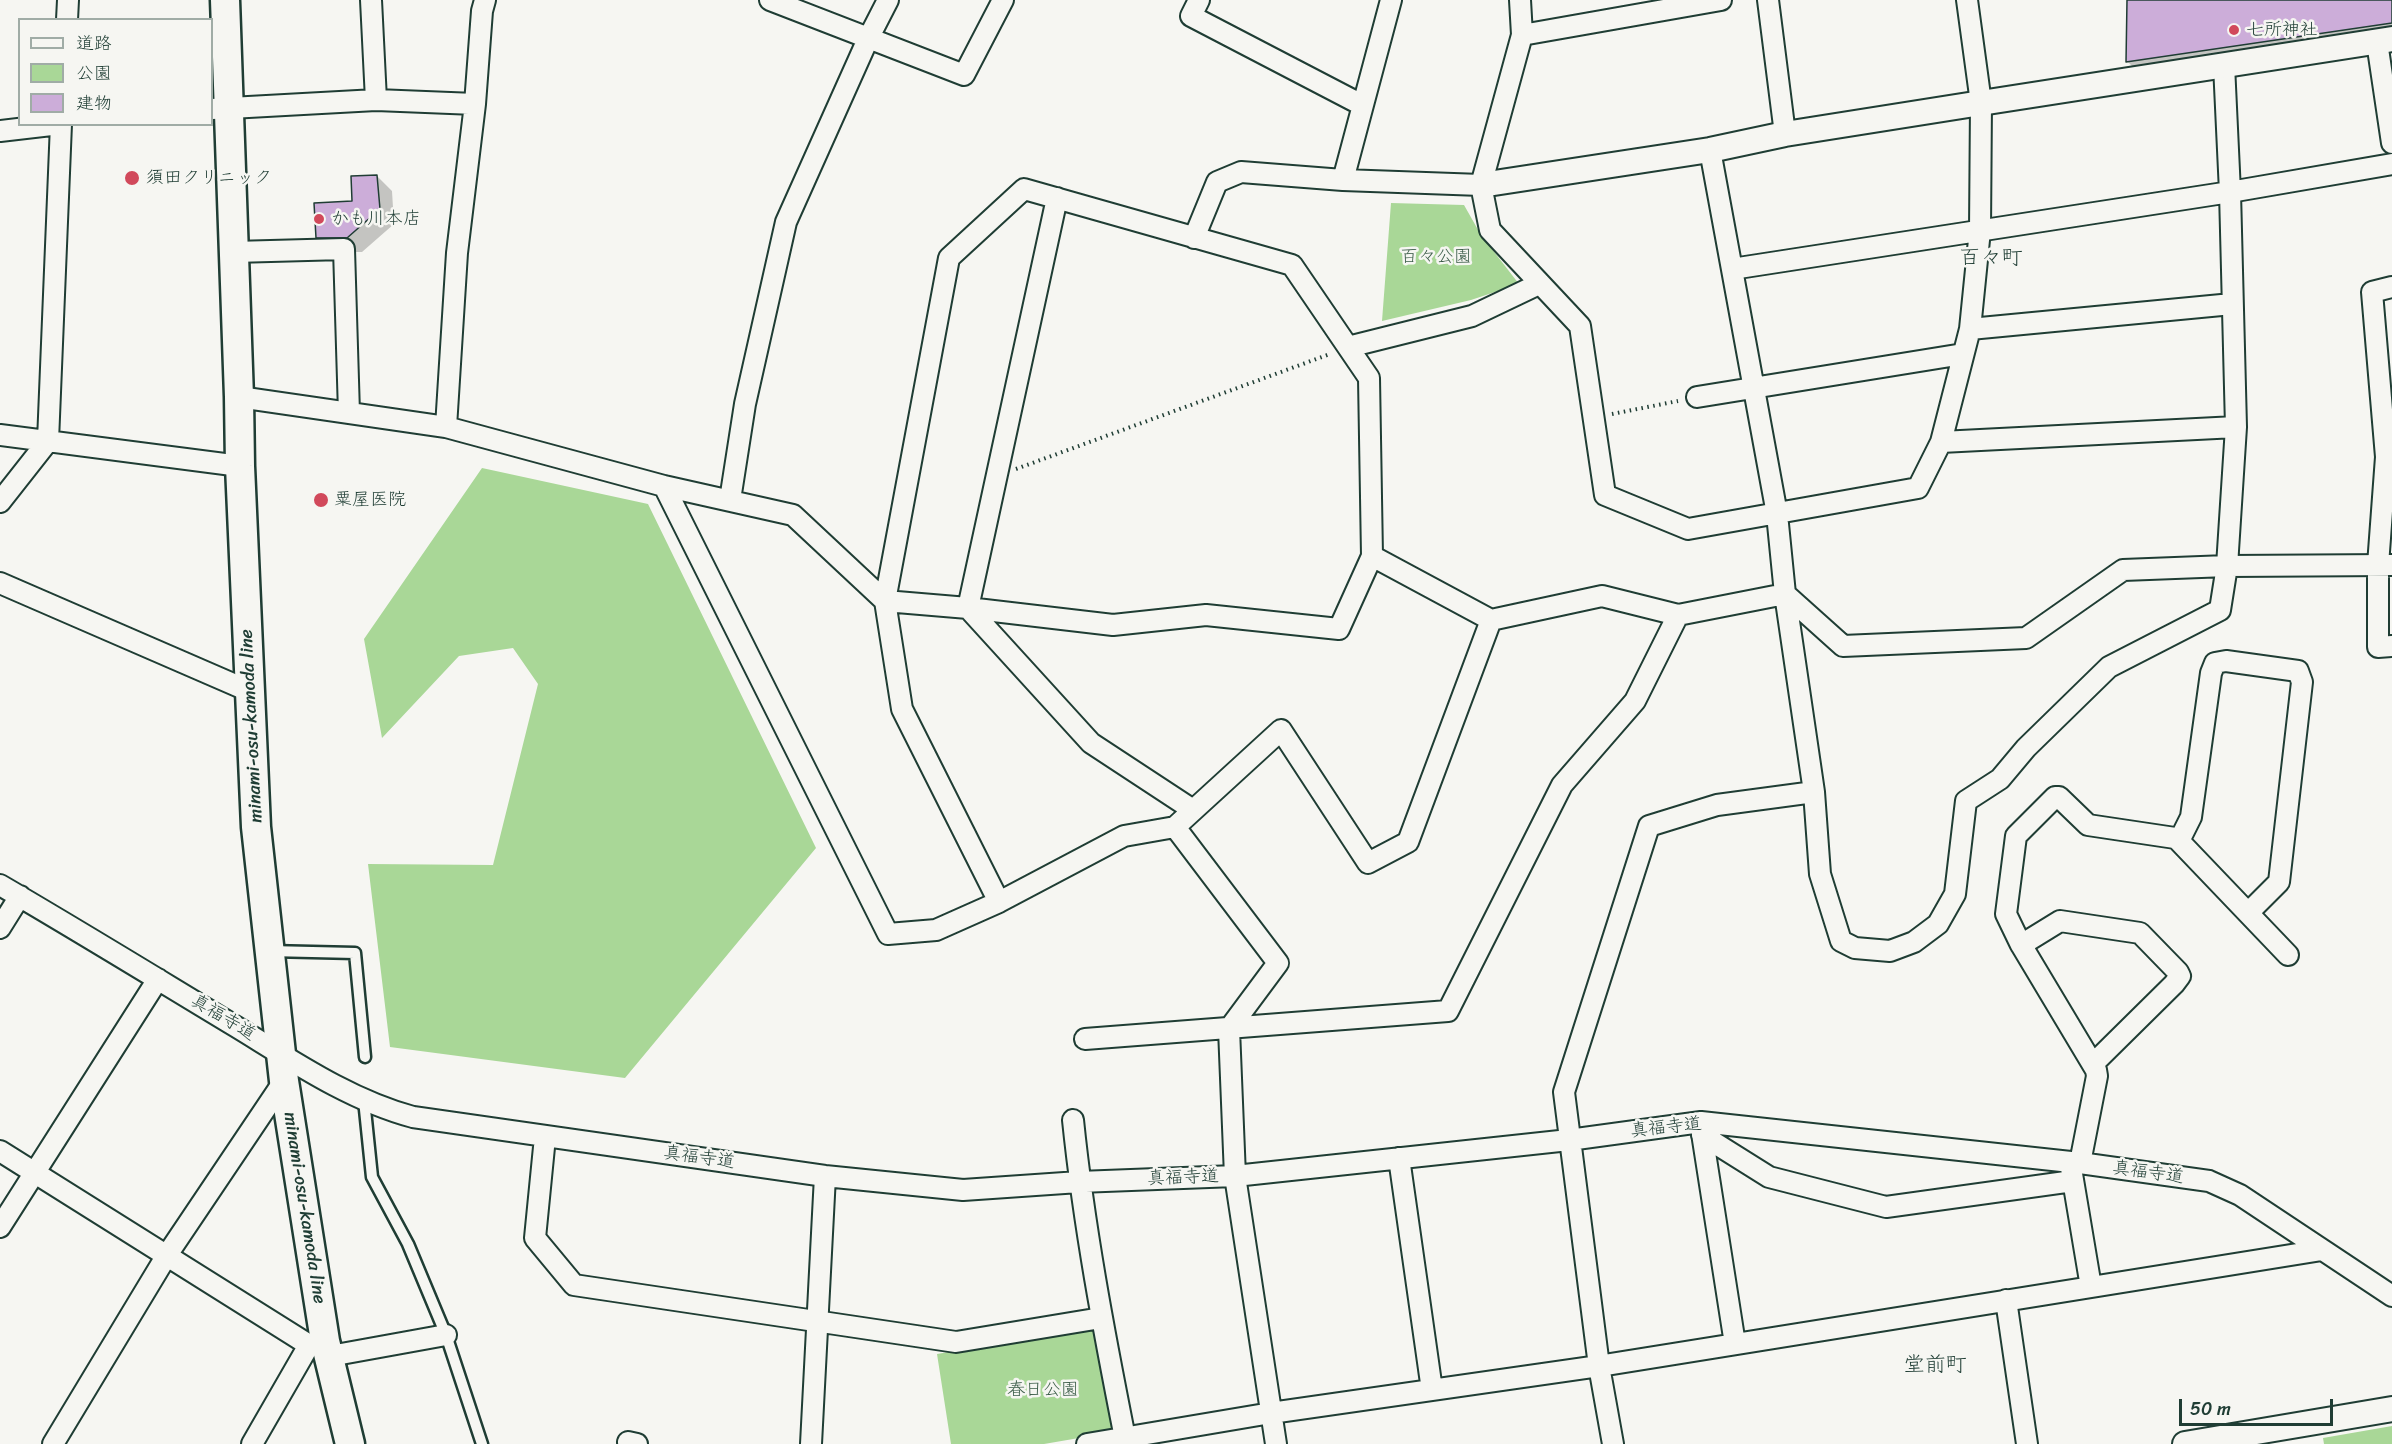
<!DOCTYPE html>
<html>
<head>
<meta charset="utf-8">
<style>
	body { margin:0 }
	#map { position:relative; width:2392px; height:1444px; overflow:hidden; background:#f6f6f2; font-family:Sriracha,"Klee One",sans-serif }
	canvas { display:block }
	.legend { position:absolute; left:18px; top:18px; width:195px; height:108px; box-sizing:border-box; background:#f6f6f2; border:2px solid #a0aca6; margin:0; padding:8px 10px; list-style:none; font-size:18px; color:#1f3d34 }
	.legend li { display:flex; align-items:center; gap:12px; height:30px }
	.legend b { width:30px; border:2px solid #a0aca6 }
	.scale { position:absolute; left:2179px; top:1399px; width:154px; height:27px; box-sizing:border-box; border:3px solid #1f3d34; border-top:0; padding-left:8px; font-size:18px; line-height:21px; white-space:nowrap; color:#1f3d34; -webkit-text-stroke:4px #f6f6f2; paint-order:stroke }
</style>
</head>
<body>
<div id="map">
<canvas width="2392" height="1444"></canvas>
<ul class="legend">
<li><b style="height:8px;background:#f6f6f2"></b>道路</li>
<li><b style="height:16px;background:#a9d797"></b>公園</li>
<li><b style="height:16px;background:#ccadd9"></b>建物</li>
</ul>
<div class="scale">50 m</div>
</div>
<script>
const g = document.querySelector('canvas').getContext('2d');
g.lineJoin = 'round';
function fill(path, color) {
  g.fillStyle = color;
  g.fill(path, 'evenodd');
}
function trace(path, color, width, dash) {
  g.strokeStyle = color;
  g.lineWidth = width;
  g.lineCap = dash ? 'butt' : 'round';
  g.setLineDash(dash || []);
  g.stroke(path);
}
function write(font, color, halo, rows, align = 'center') {
  g.font = font + ' Sriracha,"Klee One",sans-serif';
  g.lineWidth = 5;
  g.setLineDash([]);
  g.textBaseline = 'middle';
  g.strokeStyle = halo;
  g.fillStyle = color;
  for (const [text, x, y, turn = 0] of rows) {
    g.save();
    g.translate(x, y);
    g.rotate((+turn || 0) * Math.PI / 180);
    g.textAlign = isNaN(turn) ? turn : align;
    if (halo) g.strokeText(text, 0, 0);
    g.fillText(text, 0, 0);
    g.restore();
  }
}
fill(new Path2D(`
	M 1391,203 L 1464,205 L 1481,235 L 1519,284 L 1471,300 L 1382,321 Z
	M 482,468 L 648,504 L 816,848 L 625,1078 L 390,1047 L 368,864 L 493,865 L 538,684 L 513,648 L 459,656 L 382,738 L 364,639 Z
	M 1093,1327 L 1114,1432 L 1044,1444 L 951,1444 L 937,1354 Z
	M 2392,1426 L 2392,1444 L 2324,1444 L 2323,1438 Z`), '#a9d797');
fill(new Path2D(`
	M 2129,0 L 2392,0 L 2392,39 L 2142,76 L 2127,61 Z
	M 377,176 L 392,191 L 394,224 L 362,252 L 333,252 L 318,237 Z`), '#0003');
const building = new Path2D(`
	M 2127,0 L 2392,0 L 2392,23 L 2126,62 Z
	M 377,175 L 380,209 L 347,238 L 316,238 L 314,203 L 352,201 L 351,176 Z`);
fill(building, '#ccadd9');
trace(building, '#1f3d34', 1.5);
const service = new Path2D(`
	M 269,951 L 355,953 L 365,1057
	M 364,1100 L 372,1177 L 408,1244 L 446,1335 L 482,1444`);
const minor = new Path2D(`
	M 371,0 L 376,100
	M 770,0 L 964,75 L 1003,0
	M 1199,0 L 1191,16 L 1362,105
	M 1520,0 L 1522,35 L 1481,185 L 1490,230 L 1580,326 L 1605,495 L 1688,529 L 1918,488 L 1941,442 L 1970,329 L 1980,230 L 1981,103 L 1967,0
	M 1768,0 L 1785,134
	M 67,20 L 68,0
	M 1522,35 L 1721,0
	M 2377,42 L 2392,143
	M 212,109 L 376,100 L 475,104
	M 0,131 L 60,124
	M 1343,180 L 1391,0
	M 1057,198 L 968,608 L 1091,743 L 1193,810
	M 1194,238 L 1217,182 L 1241,172 L 1343,180 L 1481,185
	M 234,252 L 344,249 L 349,413
	M 1732,269 L 2230,192 L 2392,164
	M 2392,287 L 2372,292 L 2386,457 L 2378,565 L 2378,647 L 2392,646
	M 1970,329 L 2232,304
	M 1348,347 L 1472,316 L 1539,284
	M 239,397 L 446,427 L 664,486 L 793,515 L 885,601 L 968,608 L 1113,625 L 1206,615 L 1339,629 L 1372,556 L 1369,378 L 1292,265 L 1024,189 L 949,258 L 885,601 L 902,709 L 999,902
	M 1697,397 L 1963,354
	M 446,427 L 457,253 L 475,104 L 482,11 L 485,0
	M 0,435 L 240,466
	M 1941,442 L 2236,427
	M 664,486 L 888,934 L 936,930 L 999,902 L 1124,836 L 1175,827 L 1278,963 L 1229,1029 L 1235,1176 L 1276,1444
	M 730,500 L 745,404 L 786,222 L 868,39 L 888,0
	M 0,502 L 48,441 L 61,124
	M 1372,556 L 1491,620
	M 0,583 L 249,691
	M 1785,594 L 1843,646 L 2026,638 L 2123,570 L 2227,566 L 2392,565
	M 1814,792 L 1820,874 L 1841,941 L 1855,948 L 1890,951 L 1914,942 L 1938,924 L 1955,894 L 1966,801 L 2000,779 L 2026,748 L 2109,667 L 2220,610 L 2227,566 L 2236,427 L 2230,192 L 2224,65
	M 1175,827 L 1281,730 L 1368,863 L 1408,842 L 1491,620 L 1602,596 L 1678,615 L 1785,594
	M 2179,841 L 2191,817 L 2211,673 L 2215,663 L 2226,661 L 2298,671 L 2302,682 L 2279,882 L 2248,913
	M 0,885 C 79,931 157,979 235,1026 C 291,1060 349,1100 413,1117 L 825,1176 L 963,1190 L 1079,1182 L 1235,1176 L 1569,1140 L 1701,1122 L 2080,1163 L 2209,1181 L 2240,1195 L 2392,1296
	M 0,928 L 20,896
	M 2021,945 L 2060,921 L 2140,933 L 2178,972 L 2180,976 L 2174,984 L 2093,1064
	M 1085,1039 L 1448,1011 L 1562,785 L 1635,701 L 1678,615
	M 1073,1120 C 1084,1227 1104,1332 1125,1438
	M 1701,1127 L 1735,1344
	M 1702,1135 L 1769,1177 L 1886,1207 L 2073,1181
	M 545,1137 L 535,1238 L 574,1285 L 956,1342 L 1101,1318
	M 0,1151 L 309,1345 L 325,1341
	M 1399,1158 L 1432,1390
	M 2080,1163 L 2097,1076 L 2096,1070 L 2020,943 L 2006,914 L 2016,836 L 2055,797 L 2059,797 L 2088,825 L 2175,838 L 2179,841 L 2288,955
	M 2071,1168 L 2091,1287
	M 0,1227 L 158,979
	M 2006,1300 L 2027,1444
	M 330,1356 L 446,1335
	M 628,1442 L 637,1444
	M 53,1444 L 167,1255 L 284,1081
	M 252,1444 L 309,1345
	M 811,1444 L 825,1176
	M 1087,1444 L 1271,1413 L 1599,1366 L 2322,1250
	M 1613,1444 L 1599,1366 L 1564,1092 L 1649,826 L 1717,805 L 1814,792 L 1785,594 L 1777,514 L 1710,150`);
const tertiary = new Path2D(`
	M 1481,185 L 1710,150 L 1785,134 L 1981,103 L 2392,39
	M 2185,1444 L 2392,1409`);
const secondary = new Path2D(`
	M 225,0 L 239,397 L 240,466 L 256,827 L 284,1081 L 325,1341 L 350,1444`);
trace(service, '#1f3d34', 15);
trace(minor, '#1f3d34', 24);
trace(tertiary, '#1f3d34', 28);
trace(secondary, '#1f3d34', 33);
trace(new Path2D(`
	M 1612,414 L 1678,401
	M 1016,469 L 1330,354`), '#1f3d34', 4, [1.5, 4.5]);
trace(service, '#f6f6f2', 10);
trace(minor, '#f6f6f2', 20);
trace(tertiary, '#f6f6f2', 24);
trace(secondary, '#f6f6f2', 28);
for (const [x, y, r, color] of [
	[2234,30,6,"#d1495b"],
	[132,178,8,"#d1495b"],
	[319,219,6,"#d1495b"],
	[321,500,8,"#d1495b"]
]) {
  const dot = new Path2D();
  dot.arc(x, y, r, 0, 2 * Math.PI);
  g.fillStyle = color;
  g.fill(dot);
  trace(dot, '#f6f6f2', 2);
}
write('18px', '#1f3d34', '#f6f6f2', [
	["七所神社",2246,30],
	["須田クリニック",146,178],
	["かも川本店",331,219],
	["粟屋医院",334,500]
], 'left');
write('18px', '#3b5c48', '#f6f6f2', [
	["百々公園",1436,257],
	["春日公園",1043,1390]
]);
write('18px', '#1f3d34', '#f6f6f2', [
	["minami-osu-kamoda line",252,726,-93],
	["真福寺道",223,1018,31],
	["真福寺道",1666,1128,-6],
	["真福寺道",699,1158,8],
	["真福寺道",2148,1173,8],
	["真福寺道",1183,1178,-2],
	["minami-osu-kamoda line",304,1208,81]
]);
write('21px', '#1f3d34', '#f6f6f2', [
	["百々町",1991,259],
	["堂前町",1935,1366]
]);
</script>
</body>
</html>
